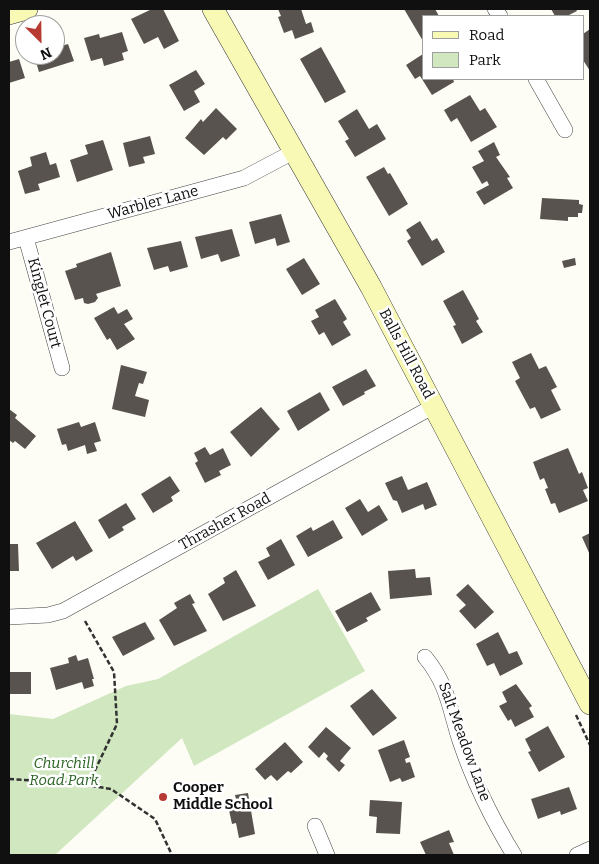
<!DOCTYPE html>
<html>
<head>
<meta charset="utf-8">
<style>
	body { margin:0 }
	#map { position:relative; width:599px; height:864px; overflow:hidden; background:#fefdf5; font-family:Bitter,serif }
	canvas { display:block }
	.frame { position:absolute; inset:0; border:10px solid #101010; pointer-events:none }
	.legend { position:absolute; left:422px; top:15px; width:162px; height:65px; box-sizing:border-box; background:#fff; border:1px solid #9f9f9f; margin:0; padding:6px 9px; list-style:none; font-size:15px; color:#101010 }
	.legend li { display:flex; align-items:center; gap:10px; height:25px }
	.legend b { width:25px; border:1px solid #9f9f9f }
	.north { position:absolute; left:15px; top:15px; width:50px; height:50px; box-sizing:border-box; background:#fff; border:1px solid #9f9f9f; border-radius:50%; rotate:157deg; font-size:14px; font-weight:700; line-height:20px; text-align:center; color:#101010 }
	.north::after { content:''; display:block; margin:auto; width:18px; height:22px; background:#b73b32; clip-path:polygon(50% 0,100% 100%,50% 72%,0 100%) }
</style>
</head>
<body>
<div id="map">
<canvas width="599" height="864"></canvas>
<div class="frame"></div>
<ul class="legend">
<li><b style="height:6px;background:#f8f9b5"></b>Road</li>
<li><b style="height:14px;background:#d0e7c0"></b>Park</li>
</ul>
<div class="north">N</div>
</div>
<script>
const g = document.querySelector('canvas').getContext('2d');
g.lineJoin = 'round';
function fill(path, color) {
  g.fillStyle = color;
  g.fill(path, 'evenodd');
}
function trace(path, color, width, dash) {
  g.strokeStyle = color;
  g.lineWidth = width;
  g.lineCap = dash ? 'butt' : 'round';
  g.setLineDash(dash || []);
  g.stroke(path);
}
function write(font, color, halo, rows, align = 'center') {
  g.font = font + ' Bitter,serif';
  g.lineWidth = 5;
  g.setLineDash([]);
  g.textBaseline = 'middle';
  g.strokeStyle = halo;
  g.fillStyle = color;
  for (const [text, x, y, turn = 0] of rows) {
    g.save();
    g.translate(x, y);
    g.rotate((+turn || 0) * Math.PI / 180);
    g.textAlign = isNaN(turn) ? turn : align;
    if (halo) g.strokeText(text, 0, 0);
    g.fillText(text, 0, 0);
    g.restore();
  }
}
fill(new Path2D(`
	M 318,589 L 365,671 L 194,766 L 182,738 L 55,855 L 9,855 L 9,714 L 53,719 L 126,686 L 158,679 Z`), '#d0e7c0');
fill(new Path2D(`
	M 152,9 L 163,9 L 179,41 L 164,49 L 158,37 L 144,44 L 131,19 Z
	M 278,9 L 301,9 L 306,24 L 311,22 L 314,32 L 295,39 L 292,30 L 284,33 L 278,17 L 281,16 Z
	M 404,9 L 435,9 L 439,16 L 423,16 L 423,41 Z
	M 551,9 L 576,9 L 577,11 L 567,16 L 555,16 Z
	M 590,29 L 590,71 L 583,60 L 583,34 Z
	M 122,32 L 128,51 L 122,53 L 124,60 L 104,66 L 102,58 L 91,61 L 84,38 L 99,34 L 100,38 Z
	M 68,44 L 74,61 L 39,72 L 34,55 L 55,55 L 55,48 Z
	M 321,47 L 346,92 L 325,103 L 300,59 Z
	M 423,54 L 423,79 L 453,79 L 454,82 L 432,95 L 420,76 L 415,79 L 406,65 Z
	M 19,59 L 25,78 L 9,83 L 9,62 Z
	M 196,70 L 205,84 L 194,91 L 200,102 L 184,111 L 169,85 Z
	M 470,95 L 480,111 L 485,108 L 497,127 L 471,142 L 457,118 L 451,122 L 444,110 Z
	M 216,108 L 237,129 L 226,140 L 223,137 L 204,155 L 185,138 L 201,119 L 203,122 Z
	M 357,109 L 369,129 L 377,124 L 386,139 L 355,157 L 345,141 L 349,139 L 338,121 Z
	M 150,136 L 155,154 L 143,157 L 145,163 L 129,167 L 123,143 Z
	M 103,140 L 113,170 L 77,182 L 70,160 L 88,154 L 85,145 Z
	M 494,142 L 500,155 L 496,157 L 510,177 L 507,178 L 513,188 L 484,205 L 476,192 L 489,185 L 487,181 L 482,184 L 472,167 L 484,161 L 478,151 Z
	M 46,152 L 50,165 L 56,163 L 60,177 L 38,184 L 40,190 L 25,194 L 18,171 L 32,166 L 30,157 Z
	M 384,167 L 388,174 L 390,173 L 408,204 L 389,216 L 366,177 Z
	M 542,198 L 579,200 L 579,204 L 583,205 L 582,213 L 578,213 L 578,217 L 568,217 L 568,221 L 540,219 Z
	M 281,214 L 290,242 L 277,246 L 275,238 L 255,244 L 249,222 Z
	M 420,221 L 432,241 L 437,238 L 445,252 L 422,266 L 407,241 L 411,238 L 406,230 Z
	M 232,229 L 240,256 L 221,262 L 218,254 L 201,259 L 195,237 Z
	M 181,241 L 188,267 L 170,272 L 168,266 L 154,270 L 147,248 Z
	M 111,252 L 121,286 L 96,294 L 98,298 L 95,302 L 88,304 L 84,303 L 83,298 L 75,300 L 65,271 L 77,267 L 76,264 Z
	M 304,258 L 320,284 L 302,295 L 286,269 Z
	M 575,258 L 576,265 L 564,268 L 562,261 Z
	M 463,290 L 479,319 L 476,321 L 483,332 L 462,344 L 453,326 L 456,325 L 443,301 Z
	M 335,299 L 347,319 L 343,322 L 351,335 L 332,346 L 324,332 L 319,335 L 311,321 L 319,317 L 315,310 Z
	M 114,307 L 118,314 L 127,309 L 133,319 L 124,324 L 135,339 L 117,350 L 110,338 L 107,340 L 94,318 Z
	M 531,353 L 539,369 L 546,366 L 557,387 L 551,390 L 561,410 L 541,419 L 535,407 L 530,409 L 515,381 L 520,378 L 512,362 Z
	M 121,365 L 147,372 L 143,384 L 139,383 L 135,396 L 149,400 L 145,417 L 112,409 Z
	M 366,369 L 376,386 L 364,392 L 365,394 L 343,406 L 332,387 Z
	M 320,392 L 330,410 L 298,431 L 287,411 Z
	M 261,407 L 280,429 L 251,457 L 230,432 Z
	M 9,409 L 17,415 L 15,418 L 36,436 L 25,449 L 15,441 L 13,443 L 9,440 Z
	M 79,422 L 81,427 L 95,422 L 101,441 L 94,443 L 97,451 L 87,454 L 85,445 L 68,451 L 66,444 L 62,445 L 57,429 Z
	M 205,447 L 210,455 L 223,448 L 231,465 L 219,471 L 221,475 L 205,483 L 195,463 L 198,461 L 194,453 Z
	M 568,448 L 579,474 L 582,472 L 588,488 L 583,490 L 588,501 L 559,513 L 555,503 L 551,504 L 545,489 L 548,488 L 544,478 L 540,480 L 533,462 Z
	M 170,476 L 180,491 L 171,497 L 173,501 L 153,513 L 141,494 Z
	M 402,476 L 408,490 L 427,482 L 437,505 L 425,510 L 423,504 L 402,513 L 397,501 L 393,500 L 385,483 Z
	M 360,499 L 368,512 L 379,505 L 388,520 L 362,536 L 345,508 Z
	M 126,503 L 136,519 L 122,527 L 124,530 L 109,539 L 98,520 Z
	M 333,520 L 343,538 L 308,557 L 296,536 L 311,527 L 313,531 Z
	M 75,521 L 93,551 L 76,561 L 73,556 L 52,569 L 36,543 Z
	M 590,533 L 590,555 L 582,537 Z
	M 281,539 L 295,565 L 268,580 L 258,562 L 270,556 L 266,548 Z
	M 9,544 L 18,544 L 19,571 L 9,571 Z
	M 415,569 L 416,578 L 430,577 L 432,595 L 390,599 L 388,571 Z
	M 236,570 L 256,606 L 223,621 L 208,594 L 225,583 L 223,578 Z
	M 468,584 L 494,612 L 475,629 L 459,611 L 466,605 L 456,595 Z
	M 371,592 L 381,610 L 366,618 L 368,621 L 347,632 L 335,611 Z
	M 190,594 L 195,603 L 192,604 L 207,631 L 174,646 L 159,620 L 177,608 L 174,603 Z
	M 145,622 L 155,639 L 123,656 L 112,637 Z
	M 498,632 L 509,654 L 517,651 L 523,664 L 500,676 L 494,663 L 487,666 L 476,644 Z
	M 76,655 L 78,661 L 88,658 L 94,679 L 92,679 L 94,686 L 84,689 L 82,682 L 56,690 L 50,668 L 69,663 L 68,658 Z
	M 9,672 L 31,672 L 31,694 L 9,694 Z
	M 516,684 L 532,706 L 529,708 L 534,717 L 515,727 L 511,719 L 508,721 L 499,706 L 507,702 L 502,692 Z
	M 372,689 L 397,718 L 373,736 L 350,706 Z
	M 548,726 L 565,757 L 539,772 L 528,752 L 531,751 L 525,739 Z
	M 326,727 L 351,748 L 340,761 L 345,765 L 339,772 L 326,759 L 328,756 L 324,752 L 319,758 L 308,747 Z
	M 404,740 L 410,757 L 405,759 L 406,763 L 410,762 L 415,777 L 402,782 L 400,778 L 390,782 L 378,750 Z
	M 285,742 L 303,762 L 291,773 L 288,771 L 277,781 L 271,775 L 265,780 L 255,769 Z
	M 569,787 L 577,809 L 561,815 L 560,811 L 538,819 L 531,799 Z
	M 248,793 L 255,834 L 239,838 L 236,823 L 232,824 L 227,801 L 236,799 L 235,795 Z
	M 370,800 L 402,802 L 400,834 L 376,833 L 377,817 L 369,816 Z
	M 449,830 L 454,842 L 449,843 L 454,855 L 426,855 L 420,842 Z`), '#58534e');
const street = new Path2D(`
	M 495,9 L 500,16
	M 536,79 L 565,130
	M 26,238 L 62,368
	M 9,242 L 244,178 L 293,152
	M 9,617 L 48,615 L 63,611 L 434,406
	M 425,657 C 448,685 449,707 460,741 C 473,780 492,819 514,855
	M 315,826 L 327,855
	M 577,855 L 590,849`);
const secondary = new Path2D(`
	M 213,9 L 371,287 L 590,704
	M 9,14 L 27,9`);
trace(street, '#434343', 16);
trace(secondary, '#323232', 22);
trace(new Path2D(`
	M 85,621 L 114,672 L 117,724 L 88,785
	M 576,715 L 590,745
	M 9,779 L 73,783 L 111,789 L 155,819 L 172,855`), '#323232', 2.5, [5, 2.5]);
trace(street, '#fff', 15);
trace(secondary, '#f8f9b5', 21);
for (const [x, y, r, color] of [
	[163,797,5,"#b73b32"]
]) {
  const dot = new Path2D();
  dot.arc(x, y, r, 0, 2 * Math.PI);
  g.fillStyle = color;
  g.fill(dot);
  trace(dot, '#fff', 2);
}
write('15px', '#101010', '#fff', [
	["Warbler Lane",153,203,-15],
	["Kinglet Court",44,303,75],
	["Balls Hill Road",406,354,62],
	["Thrasher Road",225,522,-29],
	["Salt Meadow Lane",464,742,70]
]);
write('italic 15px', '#2b6425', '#fff', [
	["Churchill",64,764],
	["Road Park",64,781]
]);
write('bold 15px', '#101010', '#fff', [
	["Cooper",173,788],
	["Middle School",173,805]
], 'left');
</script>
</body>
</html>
